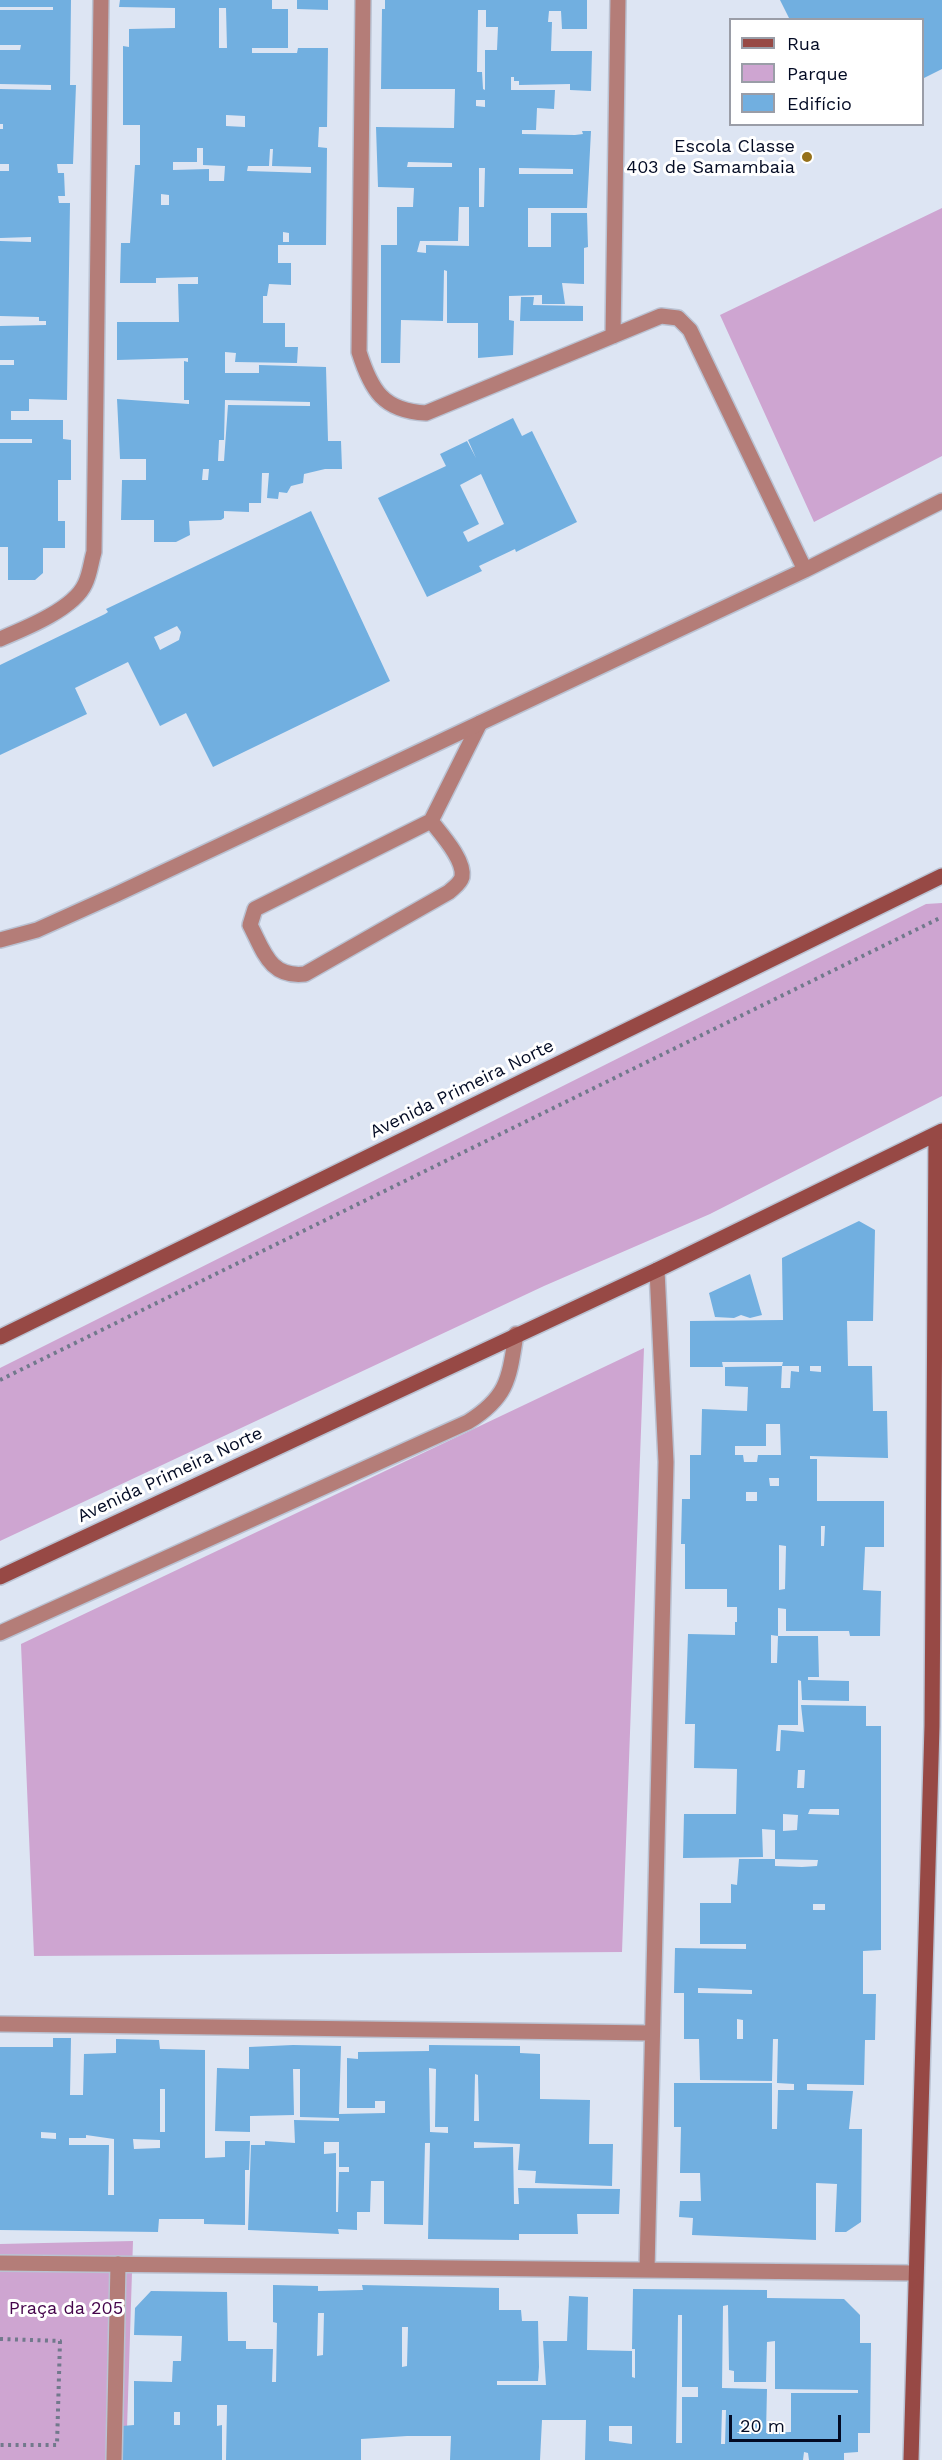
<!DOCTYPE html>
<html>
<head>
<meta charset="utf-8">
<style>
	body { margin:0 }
	#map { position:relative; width:942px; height:2460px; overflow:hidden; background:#dde5f3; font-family:"Work Sans",sans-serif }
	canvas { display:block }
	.legend { position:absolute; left:729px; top:18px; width:195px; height:108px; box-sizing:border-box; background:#fff; border:2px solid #9a9da7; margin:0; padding:8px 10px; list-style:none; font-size:18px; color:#030b24 }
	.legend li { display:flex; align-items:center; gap:12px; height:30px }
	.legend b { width:30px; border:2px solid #9a9da7 }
	.scale { position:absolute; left:729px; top:2415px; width:112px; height:27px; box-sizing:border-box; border:3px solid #030b24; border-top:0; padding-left:8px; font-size:18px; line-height:21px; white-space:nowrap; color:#030b24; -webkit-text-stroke:4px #fff; paint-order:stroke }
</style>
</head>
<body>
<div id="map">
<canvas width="942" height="2460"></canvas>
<ul class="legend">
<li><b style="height:8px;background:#974945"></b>Rua</li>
<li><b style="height:16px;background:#cea5d1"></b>Parque</li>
<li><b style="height:16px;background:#71afe0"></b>Edifício</li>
</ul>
<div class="scale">20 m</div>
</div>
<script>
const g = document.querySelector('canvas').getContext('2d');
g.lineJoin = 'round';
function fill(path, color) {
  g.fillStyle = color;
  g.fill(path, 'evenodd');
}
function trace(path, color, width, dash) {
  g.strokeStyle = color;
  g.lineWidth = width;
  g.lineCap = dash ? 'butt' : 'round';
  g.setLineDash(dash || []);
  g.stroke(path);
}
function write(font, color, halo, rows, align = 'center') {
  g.font = font + ' "Work Sans",sans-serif';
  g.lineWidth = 6;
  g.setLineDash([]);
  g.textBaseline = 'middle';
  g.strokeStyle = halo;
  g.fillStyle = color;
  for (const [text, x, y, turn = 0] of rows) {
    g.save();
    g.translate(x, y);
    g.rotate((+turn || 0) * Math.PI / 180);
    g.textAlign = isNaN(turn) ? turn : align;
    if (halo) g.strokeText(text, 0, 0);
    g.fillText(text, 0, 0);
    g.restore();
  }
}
fill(new Path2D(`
	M 942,208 L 942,456 L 814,522 L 720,315 Z
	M 942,903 L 942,1096 L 710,1214 L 544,1286 L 0,1541 L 0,1368 L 926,904 Z
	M 644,1348 L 622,1952 L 34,1956 L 21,1644 Z
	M 133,2241 L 126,2460 L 0,2460 L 0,2244 Z`), '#cea5d1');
fill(new Path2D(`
	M 0,0 L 71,0 L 70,85 L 76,85 L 73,164 L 57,164 L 58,173 L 64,173 L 65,196 L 58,196 L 59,203 L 70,203 L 67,400 L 29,399 L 29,411 L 11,411 L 11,420 L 63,420 L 63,439 L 71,440 L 71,480 L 58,480 L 58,521 L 65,521 L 65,548 L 43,548 L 43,573 L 35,580 L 8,580 L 8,547 L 0,547 L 0,443 L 32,443 L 32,439 L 0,439 L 0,365 L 14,365 L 14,360 L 0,360 L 0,326 L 46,325 L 46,321 L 39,321 L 39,317 L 0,316 L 0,241 L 31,242 L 31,237 L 0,238 L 0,171 L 9,171 L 9,164 L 0,164 L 0,129 L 3,129 L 3,124 L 0,124 L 0,89 L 51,90 L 51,85 L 0,84 L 0,50 L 20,50 L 21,45 L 0,45 L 0,10 L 53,10 L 53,7 L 0,7 Z
	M 120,0 L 272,0 L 272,9 L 288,9 L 288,48 L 252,48 L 252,53 L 297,53 L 298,48 L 328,48 L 327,127 L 319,127 L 318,147 L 327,148 L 326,245 L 278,245 L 278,263 L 291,263 L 291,285 L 269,284 L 267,296 L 263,296 L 263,323 L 285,323 L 285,347 L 298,347 L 297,363 L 235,362 L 236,353 L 225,352 L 225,373 L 259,373 L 259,365 L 326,367 L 328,441 L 341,441 L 342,469 L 325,469 L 304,474 L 303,483 L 291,486 L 287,493 L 279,492 L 278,499 L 267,498 L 269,473 L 262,473 L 261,503 L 249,503 L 249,512 L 224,511 L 224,518 L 221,520 L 189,521 L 190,535 L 176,542 L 154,542 L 154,520 L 121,520 L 122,480 L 146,480 L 146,459 L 120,459 L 117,399 L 189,404 L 189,400 L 184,400 L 184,361 L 188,362 L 188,358 L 117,360 L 117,322 L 179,322 L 178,284 L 198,284 L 198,277 L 156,278 L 156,283 L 120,283 L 121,243 L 130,243 L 135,165 L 140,165 L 140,125 L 123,125 L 123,46 L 129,47 L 129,29 L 175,28 L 175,8 L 119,7 ZM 219,8 L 226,8 L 227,48 L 219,48 ZM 226,115 L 245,116 L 245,127 L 226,126 ZM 197,148 L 203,148 L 203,165 L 225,166 L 224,181 L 209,181 L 209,169 L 173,170 L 173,162 L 197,162 ZM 270,149 L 273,149 L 272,166 L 311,167 L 311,173 L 247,171 L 248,166 L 269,166 ZM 161,194 L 169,195 L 169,205 L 161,205 ZM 283,232 L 289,233 L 289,242 L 283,242 ZM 225,400 L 310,402 L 310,406 L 228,405 L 224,461 L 218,461 L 219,440 L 224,440 ZM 203,469 L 209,469 L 208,480 L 202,480 Z
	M 297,0 L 328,0 L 328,10 L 297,9 Z
	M 385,0 L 587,0 L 587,29 L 562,29 L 561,11 L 549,11 L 548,22 L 552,22 L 551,51 L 592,51 L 591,91 L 570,90 L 570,84 L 519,85 L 519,81 L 514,81 L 514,77 L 511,77 L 511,90 L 555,90 L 554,109 L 537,108 L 536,130 L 522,130 L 522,134 L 575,135 L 583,134 L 582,131 L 591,131 L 587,208 L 528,208 L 528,247 L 551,247 L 551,213 L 587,213 L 588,247 L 584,248 L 584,284 L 562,283 L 565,304 L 542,304 L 542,295 L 509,296 L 509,320 L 514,321 L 513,355 L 478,358 L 478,323 L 447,323 L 447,271 L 444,270 L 443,321 L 401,320 L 400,363 L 381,363 L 381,245 L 397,245 L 397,207 L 413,207 L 414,188 L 378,187 L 376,127 L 454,128 L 455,89 L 381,89 L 382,9 L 385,9 ZM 478,10 L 486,10 L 486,27 L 498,27 L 497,50 L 485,50 L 485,90 L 483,89 L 482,72 L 477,72 ZM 476,100 L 485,100 L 485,107 L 476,106 ZM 408,162 L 452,163 L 452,167 L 407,167 ZM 479,168 L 485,168 L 484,207 L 479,207 ZM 519,168 L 573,169 L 573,174 L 519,174 ZM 459,207 L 469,207 L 469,246 L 426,245 L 426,253 L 417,252 L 420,241 L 458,241 Z
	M 780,0 L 942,0 L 942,69 L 922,79 L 922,20 L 790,20 Z
	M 521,297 L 534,297 L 533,305 L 583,306 L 583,321 L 520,321 Z
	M 513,418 L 522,436 L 532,431 L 577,522 L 516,552 L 515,549 L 479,566 L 482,571 L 427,597 L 378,498 L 446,466 L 440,454 L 467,441 L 476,458 L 468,440 ZM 481,474 L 504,524 L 468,542 L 463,532 L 479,524 L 460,485 Z
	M 311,511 L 390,681 L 213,767 L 186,713 L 160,726 L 128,662 L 75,688 L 87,714 L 0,755 L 0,665 L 105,614 L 108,612 L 106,609 ZM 177,626 L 181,632 L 179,640 L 160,650 L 154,637 Z
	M 859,1221 L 875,1230 L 873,1321 L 847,1321 L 848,1366 L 872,1366 L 873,1411 L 887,1411 L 888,1458 L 810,1456 L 810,1459 L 817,1459 L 817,1501 L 884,1501 L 884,1547 L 865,1547 L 863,1590 L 881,1591 L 880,1636 L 850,1636 L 849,1631 L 786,1631 L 786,1609 L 778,1608 L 778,1636 L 771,1635 L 771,1663 L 777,1663 L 778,1636 L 818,1636 L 819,1677 L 808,1677 L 808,1680 L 849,1681 L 849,1701 L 802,1700 L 801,1681 L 798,1680 L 798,1725 L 778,1725 L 776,1751 L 780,1751 L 781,1730 L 804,1732 L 801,1705 L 866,1706 L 866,1726 L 881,1726 L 881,1950 L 863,1951 L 863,1994 L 876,1994 L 875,2040 L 865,2040 L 864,2085 L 807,2084 L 807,2090 L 853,2091 L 849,2129 L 862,2129 L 861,2222 L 846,2232 L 835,2232 L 837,2184 L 816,2183 L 816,2240 L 692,2235 L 693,2218 L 679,2217 L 680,2201 L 701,2201 L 700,2173 L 680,2173 L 681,2127 L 674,2127 L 674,2083 L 772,2083 L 772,2129 L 777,2129 L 778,2090 L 794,2090 L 794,2084 L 777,2083 L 778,2039 L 773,2039 L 772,2081 L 700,2080 L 699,2039 L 684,2039 L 684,1993 L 674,1993 L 675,1948 L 746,1949 L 746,1944 L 700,1944 L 700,1903 L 731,1903 L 731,1884 L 737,1885 L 739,1859 L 775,1859 L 775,1866 L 802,1867 L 817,1866 L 818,1860 L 775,1859 L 775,1830 L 762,1829 L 763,1857 L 683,1858 L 684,1814 L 736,1814 L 737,1769 L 694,1768 L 695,1724 L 685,1724 L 688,1634 L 735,1635 L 735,1622 L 737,1622 L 737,1607 L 727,1607 L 727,1589 L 685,1589 L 685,1544 L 681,1544 L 682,1499 L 690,1499 L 690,1455 L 701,1455 L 702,1409 L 747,1411 L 748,1387 L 725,1386 L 725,1367 L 782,1366 L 781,1388 L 790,1388 L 791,1371 L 799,1372 L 799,1366 L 782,1366 L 783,1362 L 722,1362 L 723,1367 L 690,1367 L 690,1321 L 783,1320 L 782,1258 ZM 810,1366 L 821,1366 L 821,1372 L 810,1371 ZM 766,1424 L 780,1424 L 781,1455 L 758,1455 L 757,1462 L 744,1462 L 743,1455 L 735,1455 L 735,1446 L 766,1446 ZM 769,1478 L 779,1478 L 779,1486 L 770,1486 ZM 746,1492 L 757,1492 L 757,1501 L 746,1501 ZM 821,1526 L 825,1526 L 824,1546 L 821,1546 ZM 779,1545 L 786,1546 L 785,1589 L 779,1590 ZM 798,1770 L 805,1770 L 804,1788 L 797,1788 ZM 810,1809 L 839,1809 L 839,1815 L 808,1814 ZM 783,1814 L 798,1815 L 797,1830 L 783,1831 ZM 813,1904 L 825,1904 L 825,1910 L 813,1910 ZM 698,1988 L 752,1990 L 752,1994 L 698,1993 ZM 737,2019 L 743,2020 L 743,2039 L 737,2039 Z
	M 750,1274 L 762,1315 L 750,1318 L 741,1315 L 734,1318 L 715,1317 L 709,1293 Z
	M 53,2038 L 71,2038 L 70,2095 L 83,2095 L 84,2054 L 116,2053 L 116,2039 L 159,2040 L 160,2049 L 205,2050 L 205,2158 L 225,2157 L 225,2141 L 250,2141 L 249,2170 L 245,2170 L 245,2225 L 204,2224 L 204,2219 L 159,2219 L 158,2232 L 0,2230 L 0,2047 L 53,2047 ZM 160,2089 L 165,2089 L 165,2132 L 160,2132 ZM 41,2132 L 56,2133 L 56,2139 L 41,2138 ZM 86,2135 L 114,2139 L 114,2195 L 108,2195 L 109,2145 L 69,2145 L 69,2138 L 86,2138 ZM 133,2139 L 160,2140 L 160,2148 L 134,2149 Z
	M 293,2045 L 341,2046 L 339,2114 L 385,2113 L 385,2101 L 375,2101 L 375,2108 L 347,2108 L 347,2058 L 358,2059 L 358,2052 L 429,2051 L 429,2045 L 520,2046 L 520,2053 L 540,2054 L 540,2099 L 590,2100 L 589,2144 L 613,2144 L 612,2186 L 535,2183 L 536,2171 L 518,2170 L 520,2144 L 474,2142 L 474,2148 L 513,2147 L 514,2204 L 519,2204 L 518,2188 L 620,2189 L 619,2214 L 577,2214 L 578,2234 L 519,2234 L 519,2240 L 428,2239 L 430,2143 L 425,2143 L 423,2225 L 384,2224 L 384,2181 L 371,2181 L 370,2212 L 357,2212 L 357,2230 L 338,2229 L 339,2234 L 248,2230 L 251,2145 L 265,2145 L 265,2141 L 295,2143 L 294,2120 L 339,2121 L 339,2118 L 300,2117 L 300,2069 L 293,2069 L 294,2115 L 250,2116 L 250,2132 L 215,2131 L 217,2068 L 249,2069 L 249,2047 ZM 429,2068 L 436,2069 L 435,2127 L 448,2127 L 448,2133 L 430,2132 ZM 475,2074 L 478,2075 L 479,2121 L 474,2121 ZM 324,2142 L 339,2142 L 339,2167 L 349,2167 L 349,2172 L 339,2172 L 338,2212 L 336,2212 L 336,2153 L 324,2154 Z
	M 273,2285 L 318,2286 L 318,2291 L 363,2290 L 362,2285 L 499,2288 L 499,2310 L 521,2310 L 522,2321 L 538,2321 L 539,2367 L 538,2381 L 497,2381 L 497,2385 L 546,2385 L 543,2341 L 567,2341 L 569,2296 L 588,2297 L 587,2350 L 632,2351 L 632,2377 L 635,2378 L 635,2349 L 632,2349 L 633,2289 L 767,2290 L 767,2298 L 844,2299 L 860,2315 L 860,2343 L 871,2343 L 870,2433 L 858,2433 L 858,2452 L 844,2453 L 844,2460 L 809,2460 L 808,2453 L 804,2452 L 803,2460 L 585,2460 L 586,2420 L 542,2420 L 540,2460 L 450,2460 L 451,2436 L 407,2436 L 361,2439 L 361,2460 L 226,2460 L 227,2405 L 217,2405 L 217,2426 L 222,2425 L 222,2460 L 122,2460 L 122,2426 L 134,2425 L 134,2381 L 172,2382 L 173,2361 L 181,2361 L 182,2336 L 134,2335 L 135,2308 L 151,2291 L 227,2292 L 228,2341 L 246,2341 L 246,2349 L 273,2349 L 272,2382 L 276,2382 L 277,2323 L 273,2322 ZM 728,2305 L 729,2370 L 734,2371 L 734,2382 L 766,2382 L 767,2342 L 775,2341 L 775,2389 L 858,2390 L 858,2393 L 791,2393 L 791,2432 L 766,2433 L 767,2389 L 722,2388 L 723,2306 ZM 318,2313 L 324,2313 L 323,2355 L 317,2356 ZM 678,2315 L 682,2315 L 682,2387 L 698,2387 L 698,2397 L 682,2397 L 682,2443 L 676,2443 ZM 402,2327 L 408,2327 L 407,2366 L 402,2367 ZM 722,2410 L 726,2410 L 725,2444 L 721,2444 ZM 174,2412 L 180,2412 L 180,2425 L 174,2425 ZM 609,2426 L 632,2426 L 632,2444 L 609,2441 Z`), '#71afe0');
const lane = new Path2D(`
	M 431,821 C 441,834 465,860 462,877 C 460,884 454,887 449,892 L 305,974 C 270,978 264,952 250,925 L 255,909 L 431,821 L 480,723`);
const street = new Path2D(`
	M 363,0 L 359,352 C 371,390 383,411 426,413 L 661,316 L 678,318 L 690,330 L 805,570
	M 613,336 L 618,0
	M 0,639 C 24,629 74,609 85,584 C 90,574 91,562 94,552 L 101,0
	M 0,940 L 37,930 L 117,894 L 805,570 L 942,501
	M 0,1633 L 468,1422 C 508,1397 509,1379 516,1334
	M 0,2024 L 651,2033
	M 0,2263 L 915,2273
	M 647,2269 L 666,1462 L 657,1270
	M 114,2460 L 118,2264`);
const secondary = new Path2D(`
	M 0,1337 L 942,876
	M 0,1577 L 657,1270 L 942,1131
	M 911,2460 L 932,1726 L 936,1135`);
trace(lane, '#bac2d2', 18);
trace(street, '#bac2d2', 18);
trace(secondary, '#bac2d2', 18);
trace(new Path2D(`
	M 0,1380 L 942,917
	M 0,2339 L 60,2341 L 57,2445 L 0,2445`), '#71798c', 4, [3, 4.5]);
trace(lane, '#b47d78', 15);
trace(street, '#b47d78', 15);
trace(secondary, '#974945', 15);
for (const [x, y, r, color] of [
	[807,157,6,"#96711a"]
]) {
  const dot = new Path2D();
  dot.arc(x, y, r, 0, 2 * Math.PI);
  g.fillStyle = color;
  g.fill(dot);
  trace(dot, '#fff', 2);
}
write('18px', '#030b24', '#fff', [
	["Escola Classe",795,147],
	["403 de Samambaia",795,168]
], 'right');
write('18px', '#030b24', '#fff', [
	["Avenida Primeira Norte",462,1089,-26],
	["Avenida Primeira Norte",170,1475,-25]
]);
write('18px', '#44044b', '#fff', [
	["Praça da 205",66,2309]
]);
</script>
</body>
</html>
